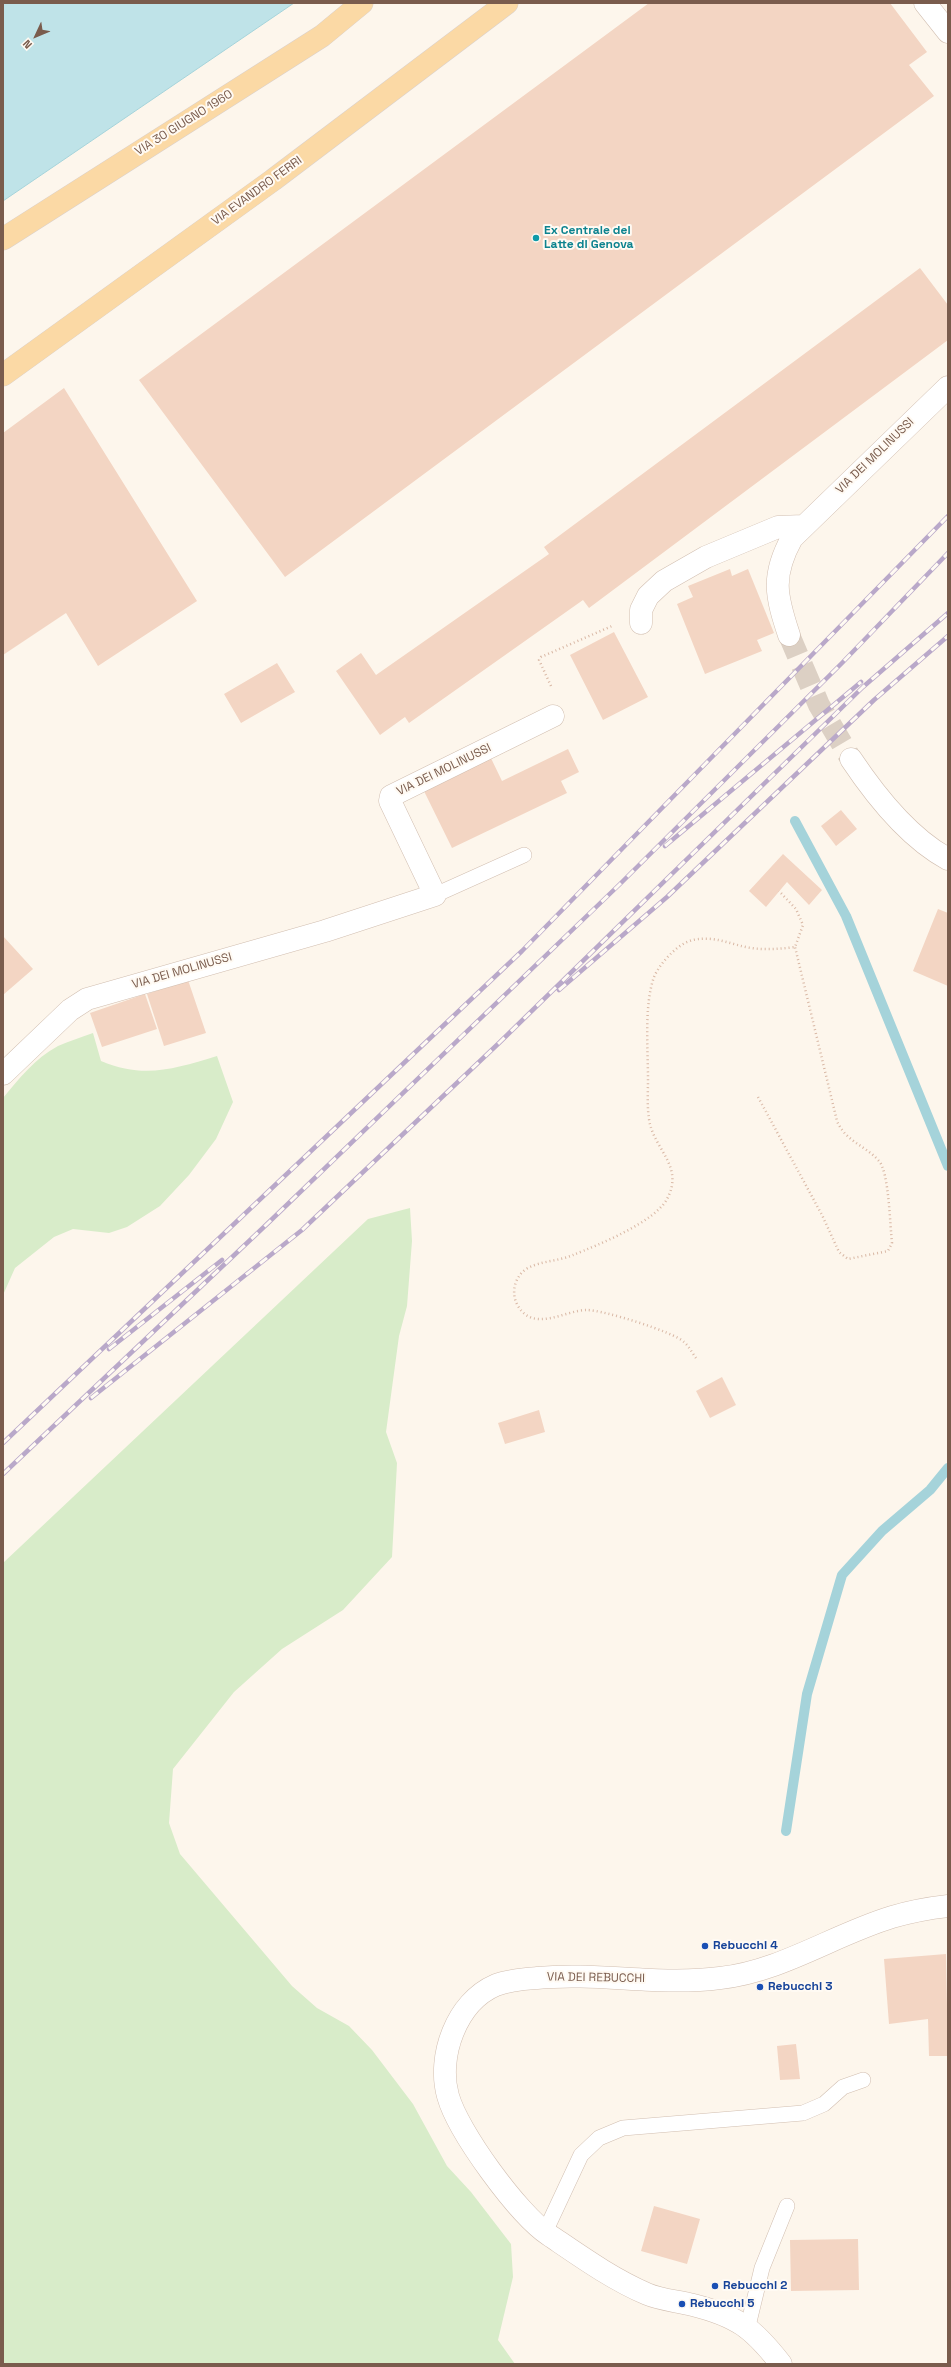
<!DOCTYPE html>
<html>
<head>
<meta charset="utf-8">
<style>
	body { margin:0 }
	#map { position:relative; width:951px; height:2367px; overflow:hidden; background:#fdf6ec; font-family:"Space Grotesk",sans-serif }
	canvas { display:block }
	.frame { position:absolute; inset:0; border:4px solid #7a5c4d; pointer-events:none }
	.north { position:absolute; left:16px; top:16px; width:40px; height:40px; -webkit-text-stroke:3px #fffaf3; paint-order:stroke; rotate:226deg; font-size:11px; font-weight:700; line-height:16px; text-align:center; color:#7a5c4d }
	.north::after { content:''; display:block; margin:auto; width:14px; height:18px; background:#7a5c4d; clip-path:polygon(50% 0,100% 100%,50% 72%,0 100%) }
</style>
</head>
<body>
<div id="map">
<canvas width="951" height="2367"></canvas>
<div class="frame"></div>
<div class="north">N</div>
</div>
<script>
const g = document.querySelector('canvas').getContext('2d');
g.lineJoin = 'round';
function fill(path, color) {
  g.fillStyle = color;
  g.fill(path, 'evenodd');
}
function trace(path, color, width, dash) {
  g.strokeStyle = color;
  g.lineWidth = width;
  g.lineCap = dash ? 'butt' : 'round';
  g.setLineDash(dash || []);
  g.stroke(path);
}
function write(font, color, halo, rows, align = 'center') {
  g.font = font + ' "Space Grotesk",sans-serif';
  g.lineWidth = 4;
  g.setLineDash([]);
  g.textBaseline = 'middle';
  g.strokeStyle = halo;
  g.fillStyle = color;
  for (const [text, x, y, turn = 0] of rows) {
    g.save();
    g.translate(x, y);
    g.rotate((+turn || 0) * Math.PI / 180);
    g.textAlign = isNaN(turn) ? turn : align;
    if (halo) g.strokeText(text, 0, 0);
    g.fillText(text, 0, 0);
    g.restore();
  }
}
fill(new Path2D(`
	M 93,1033 L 101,1061 C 144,1079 174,1069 217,1056 L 233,1102 L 216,1139 L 189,1175 L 160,1206 L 127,1227 L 109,1233 L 73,1229 L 54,1237 L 15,1268 L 3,1295 L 3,1098 C 19,1079 35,1058 58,1046 C 69,1041 82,1037 93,1033 Z
	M 410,1208 L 412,1241 L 407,1306 L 399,1336 L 386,1432 L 397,1463 L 392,1557 L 343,1610 L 282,1649 L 234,1692 L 173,1769 L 169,1823 L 180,1854 L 292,1986 L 317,2008 L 349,2026 L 372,2050 L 413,2104 L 447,2166 L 471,2192 L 511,2244 L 513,2277 L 498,2340 L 515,2364 L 3,2364 L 3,1563 L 368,1219 Z`), '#d8ecc9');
const water = new Path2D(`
	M 3,3 L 294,3 L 3,201 Z`);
fill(water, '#bfe3e8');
trace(water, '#a5d3da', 1);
trace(new Path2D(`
	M 795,821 L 846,916 L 948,1166
	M 786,1831 L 807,1694 L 842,1575 L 882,1531 L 930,1490 L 948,1468`), '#a5d3da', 10);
fill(new Path2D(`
	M 649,3 L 890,3 L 927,52 L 909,65 L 934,96 L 285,577 L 139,380 Z
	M 920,268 L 948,305 L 948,340 L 589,608 L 583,600 L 409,723 L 405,717 L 380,735 L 336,671 L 361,653 L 376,675 L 549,554 L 544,547 Z
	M 64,388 L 197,601 L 98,666 L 66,613 L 3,655 L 3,433 Z
	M 730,569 L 732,576 L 748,569 L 774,633 L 757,640 L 762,651 L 705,674 L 677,604 L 693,597 L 688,586 Z
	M 614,632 L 648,697 L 603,720 L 570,655 Z
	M 277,663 L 295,692 L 241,723 L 224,694 Z
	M 568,749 L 579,772 L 561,781 L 567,793 L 452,848 L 421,785 L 488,752 L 502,781 Z
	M 841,810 L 857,829 L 836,846 L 821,826 Z
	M 783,854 L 822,890 L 809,905 L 787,882 L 766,907 L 749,891 Z
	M 938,909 L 948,913 L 948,986 L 913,971 Z
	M 3,936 L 33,969 L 3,995 Z
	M 188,980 L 206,1033 L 164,1046 L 147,994 Z
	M 145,994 L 157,1029 L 102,1047 L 90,1013 Z
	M 722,1377 L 736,1405 L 710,1418 L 696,1391 Z
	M 539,1410 L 545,1432 L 505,1444 L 498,1423 Z
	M 946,1954 L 948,2056 L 929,2056 L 928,2019 L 889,2024 L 884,1959 Z
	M 796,2044 L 800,2079 L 780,2080 L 777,2046 Z
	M 654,2206 L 700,2219 L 687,2264 L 641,2251 Z
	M 858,2239 L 859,2290 L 791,2291 L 790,2240 Z`), '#f3d5c3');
trace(new Path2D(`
	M 789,635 L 819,705 L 851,759`), '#dcd0c4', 22, [22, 11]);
const lane = new Path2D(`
	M 435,895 L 524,855
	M 545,2232 L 581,2155 L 599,2138 L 623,2128 L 803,2113 L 824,2104 L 843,2087 L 863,2080
	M 748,2326 L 762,2268 L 787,2206`);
const street = new Path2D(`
	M 925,3 L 948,32
	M 641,623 L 641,610 L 648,596 L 664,581 L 706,557 L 778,527 L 803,526
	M 789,635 C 776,596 771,576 792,538 L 948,387
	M 851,759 C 875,795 909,838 948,859
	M 3,1074 L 70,1010 L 87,999 L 325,931 L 435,895 L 390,801 L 391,796 L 553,716
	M 781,2364 C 753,2328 737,2316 693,2305 C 678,2301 661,2300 647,2294 C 612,2279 580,2256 549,2235 C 518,2214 458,2132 448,2096 C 437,2057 456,2002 496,1985 C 509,1980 524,1979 537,1978 C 598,1972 659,1986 720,1978 C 782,1971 833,1935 892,1917 C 909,1912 930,1908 948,1906`);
const primary = new Path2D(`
	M 3,239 L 322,36 L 362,3
	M 3,375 L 273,180 L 507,3`);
trace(lane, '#d1beb0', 16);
trace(street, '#d1beb0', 23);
trace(primary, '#dad1cd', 23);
trace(new Path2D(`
	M 551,686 L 539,660 L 541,657 L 612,626
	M 758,1097 L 822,1215 L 839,1252 L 848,1259 L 888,1251 L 892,1243 C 890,1226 889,1172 879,1161 C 865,1145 846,1142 837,1121 L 795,947
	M 696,1358 C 692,1353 689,1346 684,1342 C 674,1332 603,1310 587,1310 C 565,1310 534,1333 518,1306 C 510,1293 515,1275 528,1268 C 541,1261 559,1261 573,1255 C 598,1245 655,1222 667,1199 C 685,1166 653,1149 649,1119 C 647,1106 648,1092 648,1079 C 648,1049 644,1005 654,977 C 660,963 678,943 693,940 C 715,935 731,945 751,948 C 766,950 780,949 795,947 L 803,925 L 796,909 L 779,891`), '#d9b8a5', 2.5, [1, 3]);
trace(lane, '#fff', 15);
trace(street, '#fff', 22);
trace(primary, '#fbd9a5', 22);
const rail = new Path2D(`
	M 665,846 L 861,682
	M 559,990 L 667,897 L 874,700 L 948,636
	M 109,1349 L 222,1260
	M 91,1398 L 302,1230 L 499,1043 L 863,687 L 948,613
	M 3,1443 L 522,951 L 948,516
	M 3,1474 L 266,1225 L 620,884 L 842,663 L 948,553`);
trace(rail, '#b9a8c9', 4.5);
trace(rail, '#fffaf3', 3, [9]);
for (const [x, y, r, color] of [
	[536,238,4,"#0f9aa8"],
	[705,1946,4,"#1a4fb4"],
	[760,1987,4,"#1a4fb4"],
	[715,2286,4,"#1a4fb4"],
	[682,2304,4,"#1a4fb4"]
]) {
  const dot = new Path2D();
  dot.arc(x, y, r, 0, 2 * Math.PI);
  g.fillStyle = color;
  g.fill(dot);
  trace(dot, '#fffaf3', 1.5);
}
write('12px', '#7a5c4d', '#fffaf3', [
	["VIA 30 GIUGNO 1960",184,123,-32],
	["VIA EVANDRO FERRI",257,191,-36],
	["VIA DEI MOLINUSSI",875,456,-44],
	["VIA DEI MOLINUSSI",444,770,-26],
	["VIA DEI MOLINUSSI",182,971,-16],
	["VIA DEI REBUCCHI",596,1978,1]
]);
write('bold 12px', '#0d838f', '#fffaf3', [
	["Ex Centrale del",544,231],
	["Latte di Genova",544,245]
], 'left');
write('bold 12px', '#164399', '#fffaf3', [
	["Rebucchi 4",713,1946],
	["Rebucchi 3",768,1987],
	["Rebucchi 2",723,2286],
	["Rebucchi 5",690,2304]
], 'left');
</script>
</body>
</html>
